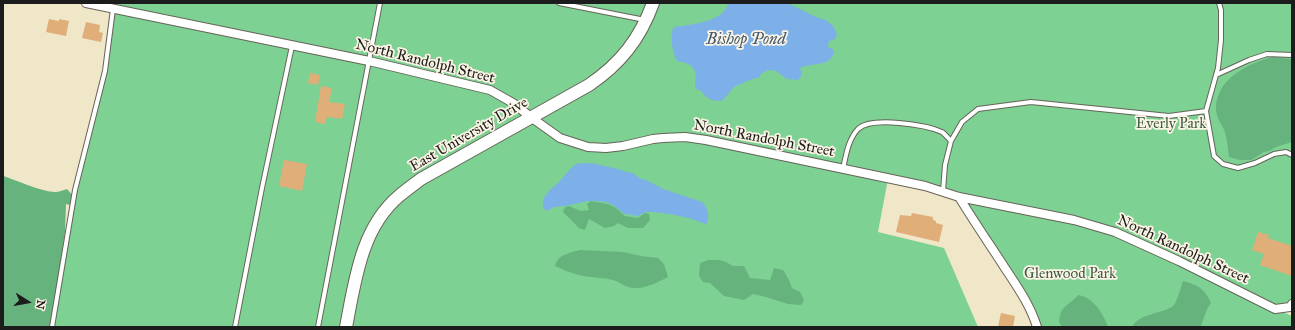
<!DOCTYPE html>
<html>
<head>
<meta charset="utf-8">
<style>
	body { margin:0 }
	#map { position:relative; width:1295px; height:330px; overflow:hidden; background:#f0e6c8; font-family:"IM FELL Great Primer",serif }
	canvas { display:block }
	.frame { position:absolute; inset:0; border:4px solid #1c1c1c; pointer-events:none }
	.north { position:absolute; left:8px; top:282px; width:40px; height:40px; -webkit-text-stroke:3px #fcf5e5; paint-order:stroke; rotate:101deg; font-size:11px; font-weight:700; line-height:16px; text-align:center; color:#1c1c1c }
	.north::after { content:''; display:block; margin:auto; width:14px; height:18px; background:#1c1c1c; clip-path:polygon(50% 0,100% 100%,50% 72%,0 100%) }
</style>
</head>
<body>
<div id="map">
<canvas width="1295" height="330"></canvas>
<div class="frame"></div>
<div class="north">N</div>
</div>
<script>
const g = document.querySelector('canvas').getContext('2d');
g.lineJoin = 'round';
function fill(path, color) {
  g.fillStyle = color;
  g.fill(path, 'evenodd');
}
function trace(path, color, width, dash) {
  g.strokeStyle = color;
  g.lineWidth = width;
  g.lineCap = dash ? 'butt' : 'round';
  g.setLineDash(dash || []);
  g.stroke(path);
}
function write(font, color, halo, rows, align = 'center') {
  g.font = font + ' "IM FELL Great Primer",serif';
  g.lineWidth = 3.5;
  g.setLineDash([]);
  g.textBaseline = 'middle';
  g.strokeStyle = halo;
  g.fillStyle = color;
  for (const [text, x, y, turn = 0] of rows) {
    g.save();
    g.translate(x, y);
    g.rotate((+turn || 0) * Math.PI / 180);
    g.textAlign = isNaN(turn) ? turn : align;
    if (halo) g.strokeText(text, 0, 0);
    g.fillText(text, 0, 0);
    g.restore();
  }
}
fill(new Path2D(`
	M 86,3 L 1292,3 L 1292,304 L 1276,309 L 1292,316 L 1292,327 L 1037,327 L 959,197 L 888,179 L 878,232 L 944,248 L 978,327 L 52,327 L 75,190 L 105,71 L 113,8 Z`), '#7dd193');
fill(new Path2D(`
	M 1273,57 L 1292,59 L 1292,142 L 1276,147 L 1269,151 L 1264,152 L 1251,160 L 1240,160 L 1229,157 C 1228,149 1227,140 1225,132 C 1222,124 1216,118 1216,109 C 1216,79 1248,63 1273,57 Z
	M 3,176 C 16,180 42,192 55,192 C 59,192 63,190 67,189 L 74,197 L 70,205 L 66,204 L 65,232 L 51,327 L 3,327 Z
	M 591,201 L 608,204 L 616,208 L 625,216 L 638,218 L 645,213 L 649,214 L 650,220 L 643,228 L 628,228 L 618,223 L 614,226 L 605,228 L 589,219 L 585,230 L 579,228 L 563,212 L 565,207 L 569,206 L 581,211 L 589,210 L 587,204 Z
	M 580,250 L 623,252 L 641,256 L 658,258 L 664,264 L 668,277 C 658,282 647,288 636,288 C 626,289 621,282 613,280 C 605,278 598,278 591,277 C 579,276 565,271 555,266 C 558,254 570,253 580,250 Z
	M 708,260 L 719,260 L 726,262 L 733,266 L 744,266 L 750,278 L 770,280 L 774,268 L 783,270 L 789,280 L 792,288 L 800,292 L 804,300 L 801,305 L 788,304 L 766,297 L 753,294 L 744,300 L 724,296 L 710,283 L 703,282 L 699,276 L 700,263 Z
	M 1183,281 C 1198,285 1205,289 1211,303 L 1207,309 L 1201,326 L 1199,327 L 1132,327 C 1140,312 1166,314 1174,305 C 1177,301 1181,287 1183,281 Z
	M 1078,295 C 1081,296 1085,296 1087,298 C 1097,304 1104,316 1108,327 L 1062,327 L 1059,322 C 1059,319 1060,315 1061,312 C 1064,305 1073,302 1078,295 Z`), '#66b37d');
fill(new Path2D(`
	M 728,3 L 787,3 L 816,17 L 826,20 L 833,26 L 837,34 L 835,39 L 829,41 L 828,47 L 834,50 C 833,68 811,62 800,68 C 802,73 802,77 798,80 L 787,79 L 776,71 L 768,70 L 762,73 L 759,77 L 747,81 L 734,87 L 723,100 L 718,101 L 712,100 L 706,97 L 701,91 L 695,88 C 696,77 698,68 686,63 C 683,62 679,62 677,61 C 672,50 670,40 673,28 L 674,27 C 689,25 725,22 728,3 Z
	M 591,163 L 618,169 L 626,172 L 633,173 L 639,178 L 646,180 L 663,189 L 702,202 C 708,207 709,216 707,223 L 705,224 C 695,218 659,211 647,212 C 644,212 642,214 639,216 L 625,214 L 613,205 L 606,202 L 597,201 L 588,201 L 565,206 L 554,207 L 546,211 C 536,199 552,189 560,181 C 565,176 569,169 575,165 C 579,162 586,164 591,163 Z`), '#7dafe9');
fill(new Path2D(`
	M 49,19 L 59,21 L 59,19 L 69,21 L 66,36 L 46,32 Z
	M 86,22 L 100,25 L 99,32 L 103,33 L 101,42 L 82,38 Z
	M 310,73 L 320,75 L 318,85 L 308,83 Z
	M 321,86 L 332,88 L 329,102 L 345,104 L 342,119 L 327,117 L 325,124 L 315,122 Z
	M 284,160 L 307,164 L 302,191 L 279,186 Z
	M 912,213 L 933,217 L 933,220 L 936,221 L 936,223 L 943,225 L 939,242 L 896,232 L 900,215 L 911,216 Z
	M 1258,232 L 1269,235 L 1268,238 L 1292,246 L 1292,276 L 1260,265 L 1264,254 L 1252,250 Z
	M 1001,313 L 1015,316 L 1013,327 L 998,327 Z`), '#dfae79');
const service = new Path2D(`
	M 559,3 L 645,20
	M 1219,3 L 1221,10 L 1221,40 L 1218,68 L 1206,111 L 1214,156 L 1223,164 L 1238,168 L 1255,163 L 1274,154 L 1286,152 L 1292,155
	M 1216,75 L 1249,60 L 1267,54 L 1292,55
	M 843,169 C 846,155 848,140 858,129 C 872,116 926,125 942,132 C 945,134 948,138 951,141
	M 943,191 L 945,165 L 951,141 L 962,122 L 978,109 L 1031,102 L 1169,116 L 1206,111
	M 52,327 L 75,190 L 105,71 L 113,9
	M 235,327 L 262,188 L 292,46
	M 318,327 L 380,3`);
const minor = new Path2D(`
	M 86,3 L 369,61 L 490,90 L 513,103 L 532,118 L 560,138 L 588,147 L 606,148 L 623,146 L 653,139 L 663,138 L 685,137 L 706,140 L 925,186 L 959,197 L 1074,220 L 1115,232 L 1179,261 L 1275,309 L 1290,307 L 1292,304
	M 959,197 C 973,220 988,242 1003,265 C 1016,285 1030,304 1037,327`);
const secondary = new Path2D(`
	M 346,327 C 355,281 361,228 399,196 C 406,190 413,185 421,179 L 589,85 C 620,64 640,39 653,3`);
trace(service, '#666358', 6);
trace(minor, '#666358', 10);
trace(secondary, '#666358', 14);
trace(service, '#fff', 4);
trace(minor, '#fff', 8);
trace(secondary, '#fff', 12);
write('15px', '#1c1c1c', '#fcf5e5', [
	["North Randolph Street",425,62,14],
	["East University Drive",469,135,-30],
	["North Randolph Street",764,139,11],
	["North Randolph Street",1183,250,25]
]);
write('15px', '#3e5b46', '#fcf5e5', [
	["Everly Park",1171,124],
	["Glenwood Park",1070,274]
]);
write('italic 16px', '#43576e', '#fcf5e5', [
	["Bishop Pond",746,40]
]);
</script>
</body>
</html>
